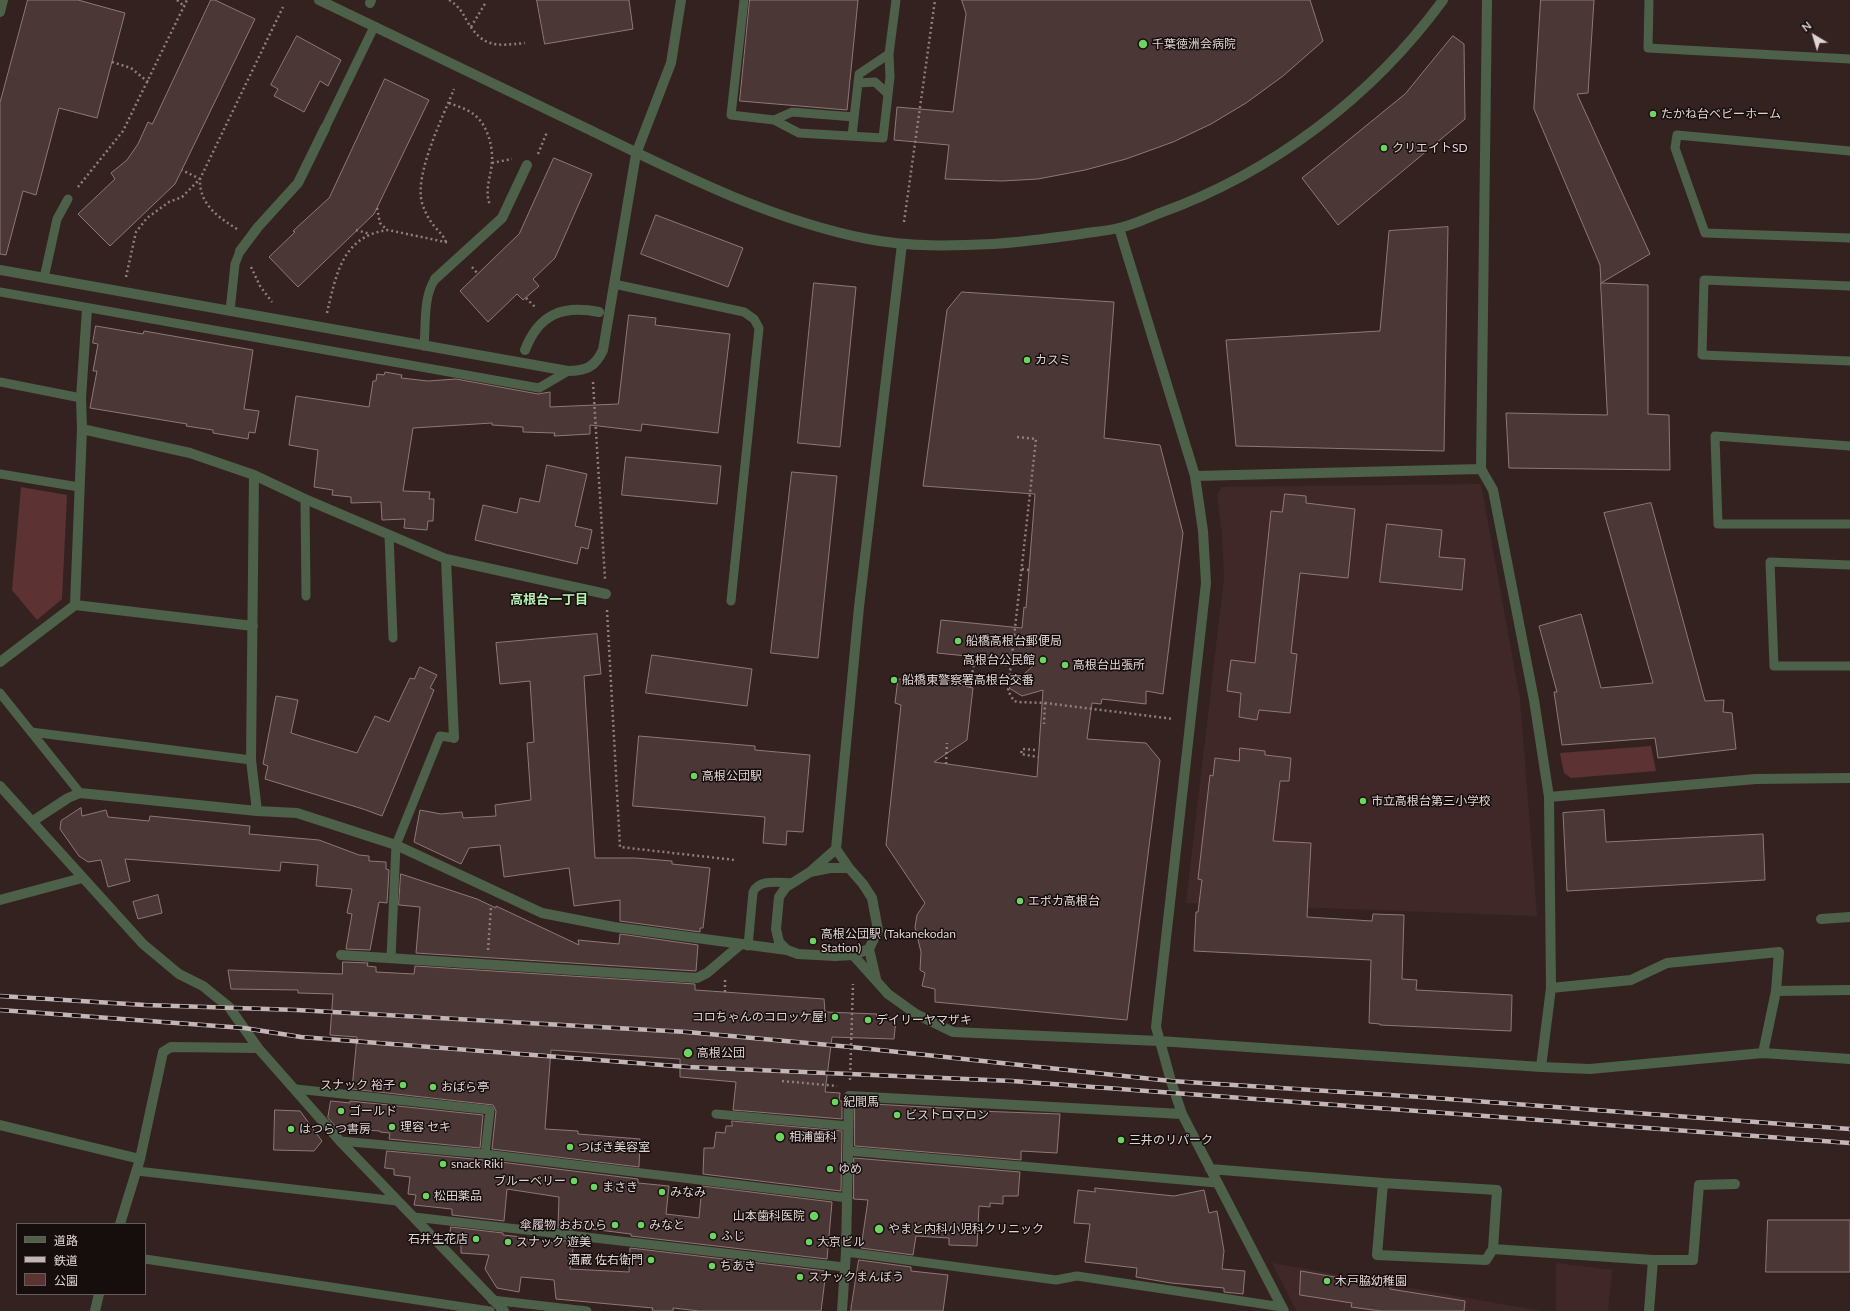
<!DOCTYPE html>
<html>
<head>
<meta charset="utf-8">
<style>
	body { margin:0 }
	#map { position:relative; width:1850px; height:1311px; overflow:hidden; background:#342221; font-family:Lato,"Noto Sans JP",sans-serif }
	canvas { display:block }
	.legend { position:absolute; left:16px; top:1223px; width:130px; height:72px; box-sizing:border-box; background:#160e0d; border:1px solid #675d5d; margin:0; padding:5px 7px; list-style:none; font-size:12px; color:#e1d4d4 }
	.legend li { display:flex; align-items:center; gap:8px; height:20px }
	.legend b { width:20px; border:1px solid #675d5d }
	.north { position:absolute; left:1794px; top:16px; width:40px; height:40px; -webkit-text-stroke:3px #160e0d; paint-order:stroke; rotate:322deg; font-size:11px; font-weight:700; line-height:16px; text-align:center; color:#e1d4d4 }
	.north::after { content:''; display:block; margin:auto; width:14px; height:18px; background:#e1d4d4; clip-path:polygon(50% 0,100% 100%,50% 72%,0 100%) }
</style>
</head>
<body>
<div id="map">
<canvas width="1850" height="1311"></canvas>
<ul class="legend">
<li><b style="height:5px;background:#4d604a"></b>道路</li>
<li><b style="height:5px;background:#c4b6b6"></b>鉄道</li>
<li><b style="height:11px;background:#5d3233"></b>公園</li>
</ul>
<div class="north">N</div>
</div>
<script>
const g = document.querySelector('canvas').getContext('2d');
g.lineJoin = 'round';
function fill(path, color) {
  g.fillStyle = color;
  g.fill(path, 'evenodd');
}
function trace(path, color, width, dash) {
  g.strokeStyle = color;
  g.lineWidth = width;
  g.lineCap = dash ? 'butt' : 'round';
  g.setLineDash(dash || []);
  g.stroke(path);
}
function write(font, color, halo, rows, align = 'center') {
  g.font = font + ' Lato,"Noto Sans JP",sans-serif';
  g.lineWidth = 3;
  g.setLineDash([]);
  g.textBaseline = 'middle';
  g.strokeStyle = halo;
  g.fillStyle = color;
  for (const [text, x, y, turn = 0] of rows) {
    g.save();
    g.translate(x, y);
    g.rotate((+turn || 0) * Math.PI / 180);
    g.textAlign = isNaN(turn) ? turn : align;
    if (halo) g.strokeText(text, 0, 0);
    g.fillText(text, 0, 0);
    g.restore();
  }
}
fill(new Path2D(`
	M 1481,484 L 1520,699 L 1537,916 L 1186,903 L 1224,578 L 1222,535 L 1217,495 L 1222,487 Z
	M 1272,1263 L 1540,1311 L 1297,1311 Z
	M 1556,1263 L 1612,1270 L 1608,1311 L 1556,1311 Z`), '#412828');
fill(new Path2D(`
	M 21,487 L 67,495 L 62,599 L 37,620 L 12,590 Z
	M 1651,746 L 1656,771 L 1571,778 L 1564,773 L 1560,753 Z`), '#5d3233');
const building = new Path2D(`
	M 28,0 L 78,0 L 125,13 L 97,118 L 59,108 L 36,195 L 23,191 L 6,255 L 0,254 L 0,103 Z
	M 211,0 L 215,0 L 255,19 L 175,184 L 110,246 L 78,214 L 115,179 L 111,173 L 127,160 L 138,144 L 148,122 L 152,124 Z
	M 537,0 L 629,0 L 633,29 L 545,44 Z
	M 750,0 L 858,0 L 847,110 L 740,101 Z
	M 962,0 L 1310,0 L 1323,41 L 1283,76 L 1246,103 L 1211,124 L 1173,142 L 1126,159 L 1085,170 L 1038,179 L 1002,181 L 945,179 L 949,145 L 894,140 L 897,107 L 953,112 L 966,14 Z
	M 1541,0 L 1594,0 L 1588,93 L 1577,94 L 1650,254 L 1601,283 L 1600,265 L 1534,109 Z
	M 297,36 L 341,60 L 328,86 L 320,81 L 304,112 L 274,96 L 278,89 L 271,85 Z
	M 1453,36 L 1464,44 L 1465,119 L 1338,225 L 1302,178 L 1405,94 Z
	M 385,79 L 429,100 L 374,214 L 298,287 L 269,257 L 295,232 L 293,231 L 329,198 Z
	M 554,158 L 592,174 L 555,258 L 533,279 L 539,286 L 523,300 L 517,294 L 488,322 L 460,291 L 519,234 Z
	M 656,215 L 743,248 L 728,287 L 641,254 Z
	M 1448,227 L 1444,451 L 1236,446 L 1226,340 L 1380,331 L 1389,231 Z
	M 814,283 L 856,287 L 840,447 L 798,443 Z
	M 1601,283 L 1648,285 L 1648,414 L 1669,415 L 1670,470 L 1509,468 L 1506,413 L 1607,415 Z
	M 962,292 L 1114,302 L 1104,438 L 1160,445 L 1183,533 L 1163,694 L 1146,691 L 1146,704 L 1102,699 L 1101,704 L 1092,703 L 1087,739 L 1146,743 L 1160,760 L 1127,1020 L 935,1002 L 935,989 L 922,986 L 925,973 L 920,970 L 921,952 L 915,927 L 917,915 L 925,903 L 886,845 L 901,705 L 895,703 L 898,679 L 932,682 L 933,679 L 973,688 L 967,740 L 934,762 L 1037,777 L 1043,690 L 1022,696 L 1009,688 L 1036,663 L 937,653 L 941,620 L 1022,628 L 1024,607 L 1026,608 L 1035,494 L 923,486 L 947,310 Z
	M 629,315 L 656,318 L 655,325 L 730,334 L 718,433 L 642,424 L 641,431 L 590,425 L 590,434 L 554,436 L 555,433 L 523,432 L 523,427 L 492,425 L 492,423 L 413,428 L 403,491 L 430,492 L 429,499 L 434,499 L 433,521 L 428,521 L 427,530 L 404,528 L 405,519 L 382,520 L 381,502 L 351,503 L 351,497 L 332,495 L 333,490 L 314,487 L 318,450 L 289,445 L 296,396 L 369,407 L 373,381 L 376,381 L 377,374 L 384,375 L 385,372 L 402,375 L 401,378 L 428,381 L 456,379 L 538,394 L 550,392 L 550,407 L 618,404 Z
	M 96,326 L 143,334 L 144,331 L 253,350 L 244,409 L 259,411 L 255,433 L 249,432 L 248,439 L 213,433 L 213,430 L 186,426 L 187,424 L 90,408 L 97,371 L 93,371 L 98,344 L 93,343 Z
	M 626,457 L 721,466 L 717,504 L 622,495 Z
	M 547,465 L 587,474 L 575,526 L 592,530 L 588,549 L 581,547 L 577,564 L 475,540 L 483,505 L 517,513 L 520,498 L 539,502 Z
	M 792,472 L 837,476 L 818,658 L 771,653 Z
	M 1285,494 L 1306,496 L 1306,503 L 1355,509 L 1348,578 L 1300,573 L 1291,653 L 1297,654 L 1290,713 L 1259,710 L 1257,720 L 1239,717 L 1241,693 L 1227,691 L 1231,660 L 1255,663 L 1271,511 L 1282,512 Z
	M 1651,503 L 1705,701 L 1724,700 L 1723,712 L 1732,713 L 1736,749 L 1658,758 L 1655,738 L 1562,745 L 1554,692 L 1557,692 L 1539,626 L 1581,614 L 1601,688 L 1653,683 L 1604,513 Z
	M 1387,524 L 1442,530 L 1439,557 L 1465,559 L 1462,590 L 1380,582 Z
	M 597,634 L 601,674 L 584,676 L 595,858 L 635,858 L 672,861 L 672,864 L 710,868 L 703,928 L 700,928 L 700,932 L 620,921 L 620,900 L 574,906 L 569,868 L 504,877 L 500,845 L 469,848 L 461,864 L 414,842 L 420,810 L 441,814 L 462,812 L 463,818 L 496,816 L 495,805 L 531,800 L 527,743 L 534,742 L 530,681 L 500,684 L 496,643 Z
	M 652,655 L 752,669 L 747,706 L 646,693 Z
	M 420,667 L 437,675 L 430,688 L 434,690 L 382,816 L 363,809 L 265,779 L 268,766 L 263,764 L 276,696 L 298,700 L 291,733 L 357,753 L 375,716 L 389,722 L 410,678 L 414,679 Z
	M 639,736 L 755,746 L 755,750 L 810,755 L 803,832 L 787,831 L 786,845 L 763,843 L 765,817 L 633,806 Z
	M 1240,748 L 1265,751 L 1265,755 L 1291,758 L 1289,781 L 1280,781 L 1273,841 L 1311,843 L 1307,917 L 1372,921 L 1373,914 L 1404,915 L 1402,979 L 1417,980 L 1416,990 L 1512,995 L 1511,1031 L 1380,1025 L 1380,1024 L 1369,1023 L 1371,960 L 1194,951 L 1196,912 L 1198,912 L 1202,880 L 1198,879 L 1210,775 L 1213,776 L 1215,758 L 1239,761 Z
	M 81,808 L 82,816 L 106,810 L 108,817 L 149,821 L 150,816 L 250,826 L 249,834 L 319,840 L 359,855 L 369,856 L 369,861 L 386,862 L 386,869 L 389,870 L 387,903 L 379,902 L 370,950 L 346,949 L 352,914 L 347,913 L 352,889 L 316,886 L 318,865 L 281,862 L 280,871 L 125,859 L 130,881 L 108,887 L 101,860 L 88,862 L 79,856 L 60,829 L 61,821 Z
	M 1604,810 L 1606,842 L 1763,834 L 1765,880 L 1567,891 L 1563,813 Z
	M 401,874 L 477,899 L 496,908 L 496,906 L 579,945 L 578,940 L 619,944 L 620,934 L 698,945 L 696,971 L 416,953 L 420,907 L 399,905 Z
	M 158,895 L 162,913 L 138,919 L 133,902 Z
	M 343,962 L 368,963 L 367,966 L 376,967 L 376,972 L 414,974 L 415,966 L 695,984 L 695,990 L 824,999 L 825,1012 L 877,1014 L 877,1018 L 896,1018 L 894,1039 L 832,1037 L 825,1092 L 840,1093 L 839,1101 L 842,1101 L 842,1119 L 733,1110 L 736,1082 L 680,1077 L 680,1059 L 551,1050 L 545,1129 L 578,1131 L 578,1134 L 640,1139 L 639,1167 L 492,1149 L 496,1111 L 493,1105 L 352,1089 L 357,1037 L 330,1035 L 333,994 L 298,993 L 298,990 L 231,989 L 228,970 L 342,974 Z
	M 331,1101 L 350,1103 L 350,1101 L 483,1115 L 480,1148 L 389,1139 L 390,1133 L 380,1132 L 380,1131 L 337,1128 L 328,1118 Z
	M 855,1103 L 961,1109 L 977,1111 L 1060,1114 L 1057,1153 L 1021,1151 L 1021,1160 L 855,1146 Z
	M 275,1110 L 300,1111 L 322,1141 L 314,1151 L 274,1150 Z
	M 732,1121 L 842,1131 L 841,1191 L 703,1174 L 704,1148 L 714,1148 L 716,1132 L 725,1133 L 726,1126 L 732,1126 Z
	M 387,1151 L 484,1160 L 638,1179 L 638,1183 L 669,1186 L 666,1214 L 699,1218 L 702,1186 L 832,1202 L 827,1259 L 631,1236 L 631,1234 L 575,1227 L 575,1230 L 558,1228 L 559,1197 L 507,1189 L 504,1221 L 452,1215 L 452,1209 L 414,1205 L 416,1195 L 408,1194 L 410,1177 L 394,1175 L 394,1169 L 385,1168 Z
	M 854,1158 L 1020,1172 L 1018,1196 L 1003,1196 L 1003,1204 L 990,1203 L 990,1207 L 979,1206 L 977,1246 L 949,1245 L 949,1238 L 916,1236 L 913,1255 L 861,1248 L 868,1200 L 854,1199 Z
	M 1095,1188 L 1174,1196 L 1204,1190 L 1209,1213 L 1217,1211 L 1224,1251 L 1222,1269 L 1245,1271 L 1243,1294 L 1224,1292 L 1224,1288 L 1171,1283 L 1136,1277 L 1137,1268 L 1085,1262 L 1090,1224 L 1074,1223 L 1078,1190 L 1095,1192 Z
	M 1768,1220 L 1850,1220 L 1850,1272 L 1766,1272 Z
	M 451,1227 L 503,1233 L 503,1235 L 522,1237 L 522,1239 L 557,1243 L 557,1240 L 574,1242 L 570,1269 L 629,1272 L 630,1248 L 826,1271 L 821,1311 L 700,1311 L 673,1308 L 673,1311 L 652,1311 L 653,1308 L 556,1299 L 554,1280 L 521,1277 L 519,1292 L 497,1288 L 485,1269 L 489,1255 L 461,1253 L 461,1245 L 449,1244 Z
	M 859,1260 L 911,1267 L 911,1271 L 948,1275 L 943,1311 L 851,1311 Z
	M 1301,1271 L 1390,1287 L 1390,1289 L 1465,1301 L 1464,1311 L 1381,1311 L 1351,1307 L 1352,1303 L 1300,1295 Z`);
fill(building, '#4a3736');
trace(building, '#8f7877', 1);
trace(new Path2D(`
	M 177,0 L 185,7
	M 449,0 C 459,6 462,12 467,21 C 483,48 496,46 525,43
	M 471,27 L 486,2
	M 112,62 L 131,68 L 148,82
	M 449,103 C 456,106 465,108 472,113 C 487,123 493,145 492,162 C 491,177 484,190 490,205
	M 538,154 L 547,132
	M 492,163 L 512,159
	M 78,187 L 123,131 L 187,0
	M 377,208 L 380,223 L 387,230
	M 904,222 L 935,0
	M 237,229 C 218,217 199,204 200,179 L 283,7
	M 356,230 L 370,234
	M 446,242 C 443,235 440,233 435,227 C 429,220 425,212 422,203 C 414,174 443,117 454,89
	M 251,267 L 260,286 L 272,302
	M 472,267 L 478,274
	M 126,277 L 136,232 L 147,218 L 169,202 L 182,197 L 200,179 L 182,170
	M 526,298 L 536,308
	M 327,313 C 336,275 342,236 388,230 L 450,243
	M 593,382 L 605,579
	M 1017,437 L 1036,439 L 1008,691 L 1014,701 L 1018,702 L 1045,703 L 1044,724
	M 1022,569 L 1029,570
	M 607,610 L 620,847 L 735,860
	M 970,687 L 974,663 L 1010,665
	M 1045,703 L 1174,719
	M 1035,750 L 1022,749 L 1021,754 L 1038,757
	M 946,764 L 947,743
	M 488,950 L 491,907
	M 725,992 L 725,980
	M 850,1080 L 853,984
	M 782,1081 L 837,1086`), '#8e7f7e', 2.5, [2, 3]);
trace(new Path2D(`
	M 744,0 L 731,115 L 774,120 L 799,133 L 883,138 L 890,77 L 889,54 L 896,0
	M 1649,0 L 1648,48 L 1850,59
	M 858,83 L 875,82 L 888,94
	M 774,120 L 792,112 L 854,117
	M 325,128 L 374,27
	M 852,136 L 859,74 L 889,54
	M 1850,151 L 1677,135 L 1675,148 L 1705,233 L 1850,238
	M 44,278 L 57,219 L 68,199
	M 614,284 L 744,312 L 754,319 L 759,328 L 731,601
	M 1850,286 L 1704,280 L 1702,355 L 1850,361
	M 0,292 L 539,388 L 568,371
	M 230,311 L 235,264 L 240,251
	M 424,346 C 426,324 423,297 435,279
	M 0,382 L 81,398
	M 1850,446 L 1715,436 L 1718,524 L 1850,524
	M 0,474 L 79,487
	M 305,499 L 306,596
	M 389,535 L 393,638
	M 1850,565 L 1770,562 L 1774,666 L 1850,666
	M 0,693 L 80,793
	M 31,732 L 251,760
	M 748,946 L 753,892 C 760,878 780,883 793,883
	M 391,958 L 396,845 L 440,736 L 454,738
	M 296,1089 L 490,1110 L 485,1154
	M 716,1114 L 848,1126
	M 340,1141 L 485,1154 L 848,1198
	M 848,1151 L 1217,1183
	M 137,1171 L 397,1201
	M 414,1217 L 844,1267
	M 846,1252 L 1056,1280 L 1077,1276 L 1282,1307
	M 145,1259 L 490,1311
	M 492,1300 L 587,1311`), '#4d604a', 9);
trace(new Path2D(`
	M 370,3 L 371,0
	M 240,251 L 258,227 L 298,183 L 325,128
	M 435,279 L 502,218 L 527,165
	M 525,350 C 539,314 562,305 599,312`), '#4d604a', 10);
trace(new Path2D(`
	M 1487,0 L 1481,469 L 1493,490 L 1534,700 L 1549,797 L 1551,988 L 1541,1067
	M 0,12 L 3,0
	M 1119,228 L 1195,476 L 1203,531 L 1206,583 L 1156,1027 L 1171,1081 L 1182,1114 L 1284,1311
	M 0,270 L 568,371 C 586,371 595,367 603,350 L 636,154
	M 82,429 L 190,453 L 254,475 L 305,499 L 446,559 L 606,594
	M 254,475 L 251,760 L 257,811
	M 1195,476 L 1481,469
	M 446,559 L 454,738
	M 75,605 L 253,626
	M 0,662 L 75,605 L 82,429 L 81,398 L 87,309
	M 0,786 L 143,944 L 179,974 L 203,986 L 229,1007 L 258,1048 L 340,1141 L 504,1311
	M 1549,797 L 1756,779 L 1850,778
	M 33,821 L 68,798 L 80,793 L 257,811 L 297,813 L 396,845 L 542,913 L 614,927 L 787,950
	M 836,849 L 810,872 L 786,887 L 779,897 L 776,929 L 779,942 L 787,950 L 798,954 L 835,956 L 853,955 L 869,949 L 878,930 L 872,898 L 863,884 L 849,868 L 836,849 L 859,607 L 902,244
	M 810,872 L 830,868 L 849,868
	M 0,900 L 82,878
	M 1821,919 L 1850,917
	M 869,949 L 876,979
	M 341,955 L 697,978 L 707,973 L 740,945
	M 853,955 L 888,994 L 916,1014 L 953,1032 L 1159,1041 L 1541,1067 L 1590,1069 L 1763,1053 L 1850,1059
	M 1551,988 L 1631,980 L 1667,963 L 1779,952 L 1776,991 L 1763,1053
	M 1776,991 L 1850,990
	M 0,1125 L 140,1159
	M 1210,1169 L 1383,1183 L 1497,1190 L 1493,1249 L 1653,1260 L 1693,1260 L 1699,1185 L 1735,1184
	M 1383,1183 L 1377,1255 L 1486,1260 L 1493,1249
	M 120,1224 L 140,1159 L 163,1052 L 171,1047 L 258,1048
	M 95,1311 L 99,1294
	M 842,1311 L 846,1252 L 849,1096 L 1182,1114
	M 1649,1311 L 1653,1260`), '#4d604a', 10);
trace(new Path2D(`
	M 319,0 C 410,44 501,88 592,131 C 680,174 771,220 868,239 C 909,247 951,246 993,244 C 1023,242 1052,238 1081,234 C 1093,232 1106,231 1119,228 C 1133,225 1147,218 1160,213 C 1272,173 1373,96 1443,0
	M 636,154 L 671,63 L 681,0`), '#4d604a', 10);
const rail = new Path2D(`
	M 0,996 L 145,1005 L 297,1010 L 687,1032 L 851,1047 L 1171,1081 L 1421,1097 L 1850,1129
	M 0,1010 L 244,1028 L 301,1037 L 688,1067 L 1012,1081 L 1850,1143`);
trace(rail, '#c4b6b6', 4.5);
trace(rail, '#160e0d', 3, [9]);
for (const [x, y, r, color] of [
	[1143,44,5,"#6dd361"],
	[1653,114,4,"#6dd361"],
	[1384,148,4,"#6dd361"],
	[1027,360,4,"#6dd361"],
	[958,641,4,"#6dd361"],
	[1043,660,4,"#6dd361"],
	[1065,665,4,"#6dd361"],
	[894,680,4,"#6dd361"],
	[694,776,4,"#6dd361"],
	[1363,801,4,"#6dd361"],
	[1020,901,4,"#6dd361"],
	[813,941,4,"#6dd361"],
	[835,1017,4,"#6dd361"],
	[868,1020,4,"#6dd361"],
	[688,1053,5,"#6dd361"],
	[403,1085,4,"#6dd361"],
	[433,1087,4,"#6dd361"],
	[835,1102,4,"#6dd361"],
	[341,1111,4,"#6dd361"],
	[897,1115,4,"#6dd361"],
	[392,1127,4,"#6dd361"],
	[291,1129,4,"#6dd361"],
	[780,1137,5,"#6dd361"],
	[1121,1140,4,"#6dd361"],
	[570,1147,4,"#6dd361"],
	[443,1164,4,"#6dd361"],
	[830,1169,4,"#6dd361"],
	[574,1181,4,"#6dd361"],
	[594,1187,4,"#6dd361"],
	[662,1192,4,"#6dd361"],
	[426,1196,4,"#6dd361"],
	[814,1216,5,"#6dd361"],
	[615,1225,4,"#6dd361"],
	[641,1225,4,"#6dd361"],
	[879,1229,5,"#6dd361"],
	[713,1236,4,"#6dd361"],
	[476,1239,4,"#6dd361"],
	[508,1242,4,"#6dd361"],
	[809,1242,4,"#6dd361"],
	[651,1260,4,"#6dd361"],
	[712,1266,4,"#6dd361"],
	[800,1277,4,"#6dd361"],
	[1327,1281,4,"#6dd361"]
]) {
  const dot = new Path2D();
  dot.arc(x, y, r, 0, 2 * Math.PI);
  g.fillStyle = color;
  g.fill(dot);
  trace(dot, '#160e0d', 1.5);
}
write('12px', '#e1d4d4', '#160e0d', [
	["千葉徳洲会病院",1152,44],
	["たかね台ベビーホーム",1661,114],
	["クリエイトSD",1392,148],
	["カスミ",1035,360],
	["船橋高根台郵便局",966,641],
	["高根台公民館",1035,660,"right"],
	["高根台出張所",1073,665],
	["船橋東警察署高根台交番",902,680],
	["高根公団駅",702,776],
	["市立高根台第三小学校",1371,801],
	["エポカ高根台",1028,901],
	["高根公団駅 (Takanekodan",821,934],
	["Station)",821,948],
	["コロちゃんのコロッケ屋!",827,1017,"right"],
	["デイリーヤマザキ",876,1020],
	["高根公団",697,1053],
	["スナック 裕子",395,1085,"right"],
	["おばら亭",441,1087],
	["紀間馬",843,1102],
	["ゴールド",349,1111],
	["ビストロマロン",905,1115],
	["理容 セキ",400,1127],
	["はつらつ書房",299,1129],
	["相浦歯科",789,1137],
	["三井のリパーク",1129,1140],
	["つばき美容室",578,1147],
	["snack Riki",451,1164],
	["ゆめ",838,1169],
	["ブルーベリー",566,1181,"right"],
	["まさき",602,1187],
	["みなみ",670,1192],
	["松田薬品",434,1196],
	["山本歯科医院",805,1216,"right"],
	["傘履物 おおひら",607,1225,"right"],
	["みなと",649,1225],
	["やまと内科小児科クリニック",888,1229],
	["ふじ",721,1236],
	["石井生花店",468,1239,"right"],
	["スナック 遊美",516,1242],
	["大京ビル",817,1242],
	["酒蔵 佐右衛門",643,1260,"right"],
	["ちあき",720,1266],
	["スナックまんぼう",808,1277],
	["木戸脇幼稚園",1335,1281]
], 'left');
write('bold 13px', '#b9f0b2', '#160e0d', [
	["高根台一丁目",549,600]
]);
</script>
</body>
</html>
